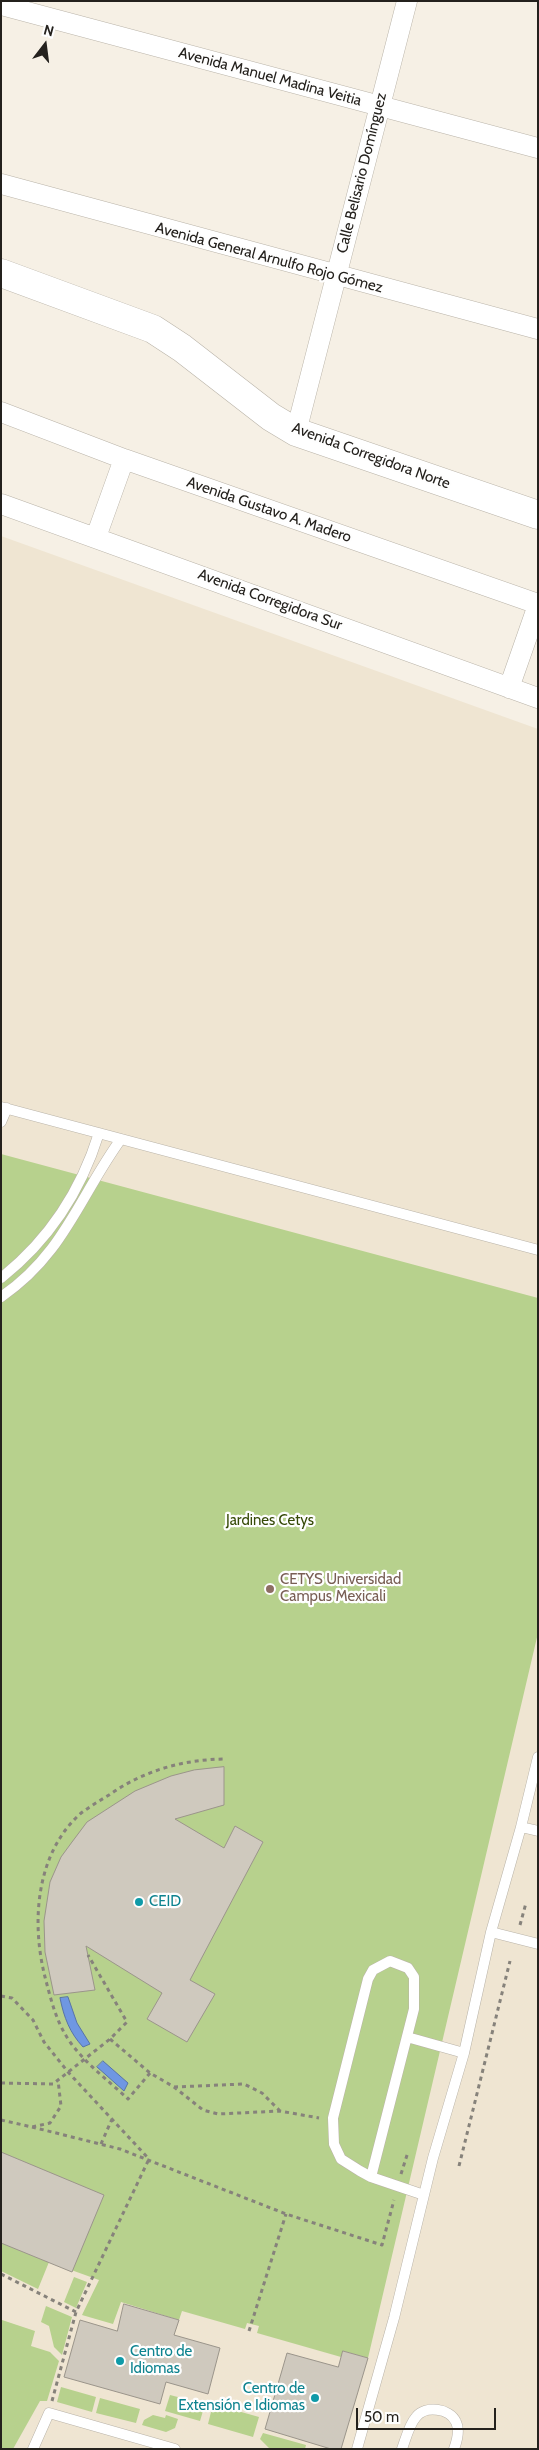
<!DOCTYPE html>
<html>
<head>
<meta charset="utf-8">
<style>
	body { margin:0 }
	#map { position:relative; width:539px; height:2450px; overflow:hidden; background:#f6f0e5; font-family:Cabin,sans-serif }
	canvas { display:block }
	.frame { position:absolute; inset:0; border:2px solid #24211d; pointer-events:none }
	.north { position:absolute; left:20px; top:20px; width:50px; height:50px; -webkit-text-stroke:4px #fefefe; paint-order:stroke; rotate:15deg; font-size:14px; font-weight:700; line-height:20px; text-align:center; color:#24211d }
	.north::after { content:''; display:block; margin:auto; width:18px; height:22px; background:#24211d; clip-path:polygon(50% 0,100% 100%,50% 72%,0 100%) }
	.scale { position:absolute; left:356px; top:2408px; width:140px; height:22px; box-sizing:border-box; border:2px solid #24211d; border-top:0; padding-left:6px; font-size:15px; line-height:18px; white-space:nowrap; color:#24211d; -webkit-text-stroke:4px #fefefe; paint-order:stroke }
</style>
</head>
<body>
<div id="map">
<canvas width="539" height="2450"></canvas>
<div class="frame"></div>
<div class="north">N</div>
<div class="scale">50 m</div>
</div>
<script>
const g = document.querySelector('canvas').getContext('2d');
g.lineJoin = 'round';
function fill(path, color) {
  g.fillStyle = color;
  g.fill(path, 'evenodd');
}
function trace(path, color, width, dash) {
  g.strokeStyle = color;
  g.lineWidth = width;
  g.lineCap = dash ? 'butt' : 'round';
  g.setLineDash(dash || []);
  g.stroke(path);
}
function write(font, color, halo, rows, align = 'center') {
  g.font = font + ' Cabin,sans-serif';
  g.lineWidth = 4.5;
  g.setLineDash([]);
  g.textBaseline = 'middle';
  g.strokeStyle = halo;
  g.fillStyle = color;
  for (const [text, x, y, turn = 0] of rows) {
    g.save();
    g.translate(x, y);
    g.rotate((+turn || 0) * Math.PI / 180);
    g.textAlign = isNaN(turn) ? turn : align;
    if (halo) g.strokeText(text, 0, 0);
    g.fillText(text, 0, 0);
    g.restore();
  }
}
fill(new Path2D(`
	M 1,536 L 538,729 L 538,2449 L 1,2449 Z`), '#efe5d2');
fill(new Path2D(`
	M 1,1154 L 538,1298 L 538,1633 L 368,2358 L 343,2351 L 341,2357 L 257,2333 L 259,2326 L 247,2323 L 245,2329 L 182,2311 L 179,2320 L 121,2302 L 113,2324 L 82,2315 L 99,2280 L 49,2262 L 38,2289 L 1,2271 Z
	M 74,2277 L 87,2282 L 76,2308 L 64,2302 Z
	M 46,2306 L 72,2317 L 62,2355 L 54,2347 L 49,2326 L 41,2322 Z
	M 2,2320 L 35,2331 L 31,2346 L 50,2352 L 59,2361 L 47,2401 L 40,2401 L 13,2449 L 1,2449 Z
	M 61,2387 L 96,2397 L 92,2412 L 57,2402 Z
	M 170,2395 L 205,2404 L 200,2421 L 165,2411 Z
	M 100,2398 L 140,2409 L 136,2423 L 96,2413 Z
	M 213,2404 L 259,2417 L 253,2437 L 208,2424 Z
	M 153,2415 L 165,2418 L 166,2415 L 178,2419 L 175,2428 L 166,2432 L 142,2425 L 144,2420 Z
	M 263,2433 L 306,2445 L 305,2449 L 270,2449 L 260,2439 Z`), '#b7d18d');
const water = new Path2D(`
	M 68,1997 L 77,2023 L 90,2044 L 83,2047 C 70,2033 64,2018 60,1998 Z
	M 103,2061 L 128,2083 L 124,2091 L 97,2067 Z`);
fill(water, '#6f97e2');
trace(water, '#5874a7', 1);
const building = new Path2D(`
	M 224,1767 L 224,1805 L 175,1819 L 224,1848 L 235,1826 L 263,1842 L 190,1980 L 215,1994 L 187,2042 L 147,2019 L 162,1993 L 86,1946 L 95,1990 L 54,1995 L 45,1952 L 44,1921 L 50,1882 L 61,1857 L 72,1842 L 87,1822 L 135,1791 L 171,1776 L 194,1770 Z
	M 1,2152 L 104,2195 L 72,2272 L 1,2243 Z
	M 124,2304 L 179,2320 L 174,2335 L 220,2348 L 208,2394 L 166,2382 L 160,2404 L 64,2377 L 80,2320 L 117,2331 Z
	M 343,2351 L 368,2358 L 341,2449 L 331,2449 L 265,2429 L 287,2353 L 338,2367 Z`);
fill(building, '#cfc9be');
trace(building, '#9b958b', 1);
const lane = new Path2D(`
	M 1,1107 L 538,1250
	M 1,1122 L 7,1108
	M 1,1278 C 49,1240 81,1191 99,1133
	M 1,1297 C 64,1254 79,1197 121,1139
	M 521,1827 L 538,1831
	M 491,1932 L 538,1944
	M 407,2037 L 464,2053
	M 371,2177 L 414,2009 L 414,1977 L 408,1968 L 390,1961 L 373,1970 L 368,1979 L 333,2118 L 334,2144 L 341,2159 L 360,2171 L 371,2177 L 424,2195
	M 33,2449 L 49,2413 L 175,2449
	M 357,2449 L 394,2318 L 433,2158 L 464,2053 L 491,1932 L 521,1827 L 538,1757
	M 402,2449 C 406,2438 409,2425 416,2417 C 425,2405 450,2408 456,2422 C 460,2430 457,2441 454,2449`);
const street = new Path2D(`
	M 1,5 L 538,148
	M 1,184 L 538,329
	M 1,412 L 124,459 L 538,604
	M 296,432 L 407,1
	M 1,504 L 538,698
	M 96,537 L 124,459
	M 509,688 L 538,605`);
const secondary = new Path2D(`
	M 1,273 L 153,329 L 182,348 L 271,417 L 296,432 L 538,515`);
trace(lane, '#b9b3a8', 11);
trace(street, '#b9b3a8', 21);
trace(secondary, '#b9b3a8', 29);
trace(new Path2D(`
	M 520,1925 L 526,1903
	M 1,1996 L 12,1998 L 33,2020 L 44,2042 L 68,2072 L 149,2159
	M 110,2039 L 150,2073 L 174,2087 L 203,2110 L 218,2114 L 280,2111 L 319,2118
	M 150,2073 L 128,2099 C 107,2079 80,2060 65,2034 C 55,2017 50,1996 45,1977 C 31,1922 36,1854 80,1814 C 89,1807 99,1801 109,1795 C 143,1771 181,1760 223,1759
	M 1,2083 L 53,2084 L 110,2039 L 127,2022 L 88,1955
	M 174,2087 L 244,2084 L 262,2093 L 280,2111
	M 1,2120 L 32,2127 L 50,2123 L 61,2106 L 58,2080
	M 32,2127 L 120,2149 L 286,2214 L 382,2245 L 394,2200
	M 101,2144 L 112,2119
	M 459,2166 L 510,1961
	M 401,2174 L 408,2152
	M 1,2274 L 76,2312
	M 249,2331 L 286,2214
	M 52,2401 L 76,2312 L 149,2159`), '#86827b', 3, [4, 4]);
trace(lane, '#fff', 10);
trace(street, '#fff', 20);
trace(secondary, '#fff', 28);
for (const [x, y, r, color] of [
	[270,1589,5,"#8d6e63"],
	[139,1902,5,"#0f9aa8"],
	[120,2361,5,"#0f9aa8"],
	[315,2398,5,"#0f9aa8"]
]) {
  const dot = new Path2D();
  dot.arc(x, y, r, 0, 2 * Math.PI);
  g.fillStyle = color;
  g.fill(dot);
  trace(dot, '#fefefe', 2);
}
write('15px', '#24211d', '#fefefe', [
	["Avenida Manuel Madina Veitia",270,77,15],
	["Calle Belisario Domínguez",362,173,-76],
	["Avenida General Arnulfo Rojo Gómez",269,258,15],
	["Avenida Corregidora Norte",371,456,20],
	["Avenida Gustavo A. Madero",269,510,19],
	["Avenida Corregidora Sur",270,600,20]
]);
write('15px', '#364a07', '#fefefe', [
	["Jardines Cetys",270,1521]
]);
write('15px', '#785e54', '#fefefe', [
	["CETYS Universidad",280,1580],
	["Campus Mexicali",280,1597]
], 'left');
write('15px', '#0d838f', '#fefefe', [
	["CEID",149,1902],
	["Centro de",130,2352],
	["Idiomas",130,2369],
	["Centro de",305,2389,"right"],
	["Extensión e Idiomas",305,2406,"right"]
], 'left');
</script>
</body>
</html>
